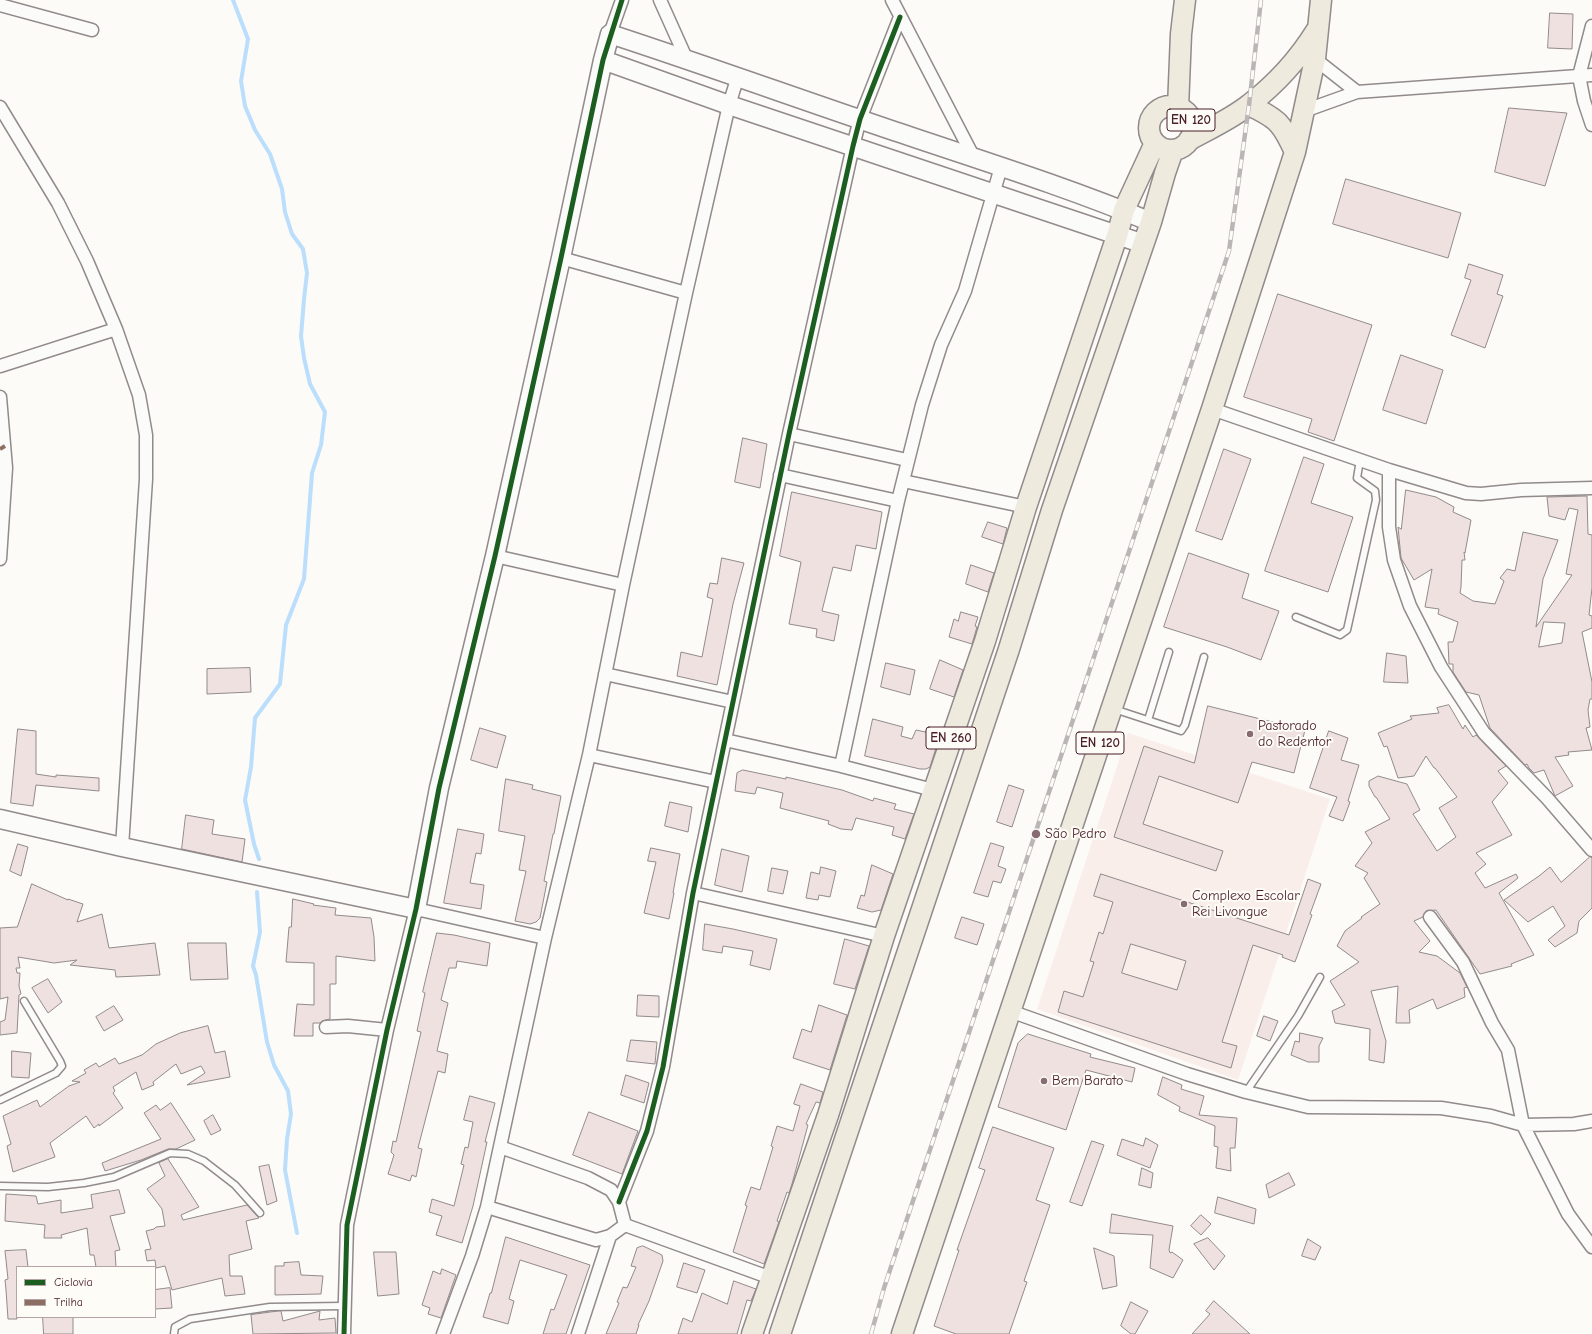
<!DOCTYPE html>
<html>
<head>
<meta charset="utf-8">
<style>
	body { margin:0 }
	#map { position:relative; width:1592px; height:1334px; overflow:hidden; background:#fcfbf8; font-family:"Comic Neue",sans-serif }
	canvas { display:block }
	.legend { position:absolute; left:16px; top:1266px; width:140px; height:52px; box-sizing:border-box; background:#fdfcf7; border:1px solid #b5a4a5; margin:0; padding:5px 7px; list-style:none; font-size:12px; color:#4a1f2b }
	.legend li { display:flex; align-items:center; gap:8px; height:20px }
	.legend b { width:20px; border:1px solid #b5a4a5 }
</style>
</head>
<body>
<div id="map">
<canvas width="1592" height="1334"></canvas>
<ul class="legend">
<li><b style="height:5px;background:#1b5e20"></b>Ciclovia</li>
<li><b style="height:5px;background:#8d6e63"></b>Trilha</li>
</ul>
</div>
<script>
const g = document.querySelector('canvas').getContext('2d');
g.lineJoin = 'round';
function fill(path, color) {
  g.fillStyle = color;
  g.fill(path, 'evenodd');
}
function trace(path, color, width, dash) {
  g.strokeStyle = color;
  g.lineWidth = width;
  g.lineCap = dash ? 'butt' : 'round';
  g.setLineDash(dash || []);
  g.stroke(path);
}
function write(font, color, halo, rows, align = 'center') {
  g.font = font + ' "Comic Neue",sans-serif';
  g.lineWidth = 4;
  g.setLineDash([]);
  g.textBaseline = 'middle';
  g.strokeStyle = halo;
  g.fillStyle = color;
  for (const [text, x, y, turn = 0] of rows) {
    g.save();
    g.translate(x, y);
    g.rotate((+turn || 0) * Math.PI / 180);
    g.textAlign = isNaN(turn) ? turn : align;
    if (halo) g.strokeText(text, 0, 0);
    g.fillText(text, 0, 0);
    g.restore();
  }
}
fill(new Path2D(`
	M 1128,733 L 1330,799 L 1238,1080 L 1037,1009 Z`), '#f9eeea');
trace(new Path2D(`
	M 233,0 L 248,39 L 241,81 L 245,106 L 255,130 L 270,154 L 282,189 L 285,212 L 292,234 L 303,249 L 307,273 L 304,299 L 301,336 L 304,358 L 310,384 L 325,412 L 321,445 L 312,473 L 304,579 L 286,625 L 280,684 L 255,718 L 251,767 L 245,800 L 254,844 L 259,859
	M 257,892 L 260,932 L 253,966 L 256,975 L 267,1042 L 274,1065 L 288,1091 L 291,1114 L 287,1139 L 285,1170 L 297,1233`), '#badefb', 4);
const building = new Path2D(`
	M 1550,13 L 1573,14 L 1572,49 L 1548,48 Z
	M 1509,108 L 1567,113 L 1545,186 L 1495,172 Z
	M 1346,179 L 1461,213 L 1448,258 L 1333,224 Z
	M 1469,264 L 1503,275 L 1497,294 L 1503,296 L 1485,348 L 1451,335 L 1471,280 L 1465,278 Z
	M 1278,294 L 1372,325 L 1334,441 L 1308,432 L 1312,419 L 1244,397 Z
	M 1401,355 L 1443,370 L 1426,424 L 1383,410 Z
	M 743,438 L 767,444 L 760,488 L 735,482 Z
	M 1224,449 L 1251,459 L 1222,540 L 1196,531 Z
	M 1304,457 L 1324,464 L 1311,503 L 1353,517 L 1328,592 L 1265,571 Z
	M 1406,490 L 1436,497 L 1454,507 L 1453,512 L 1471,520 L 1465,553 L 1464,552 L 1465,560 L 1462,560 L 1461,587 L 1460,593 L 1473,601 L 1495,604 L 1504,581 L 1500,578 L 1507,569 L 1515,571 L 1523,532 L 1558,540 L 1543,579 L 1536,627 L 1572,575 L 1566,574 L 1578,510 L 1569,508 L 1565,520 L 1549,516 L 1547,497 L 1587,496 L 1588,534 L 1592,535 L 1592,588 L 1589,615 L 1592,616 L 1592,628 L 1582,632 L 1592,682 L 1592,699 L 1590,699 L 1588,710 L 1590,727 L 1586,728 L 1592,750 L 1568,752 L 1569,755 L 1555,757 L 1573,786 L 1555,796 L 1544,770 L 1534,773 L 1529,768 L 1527,764 L 1525,765 L 1490,728 L 1479,695 L 1466,692 L 1453,672 L 1453,664 L 1449,664 L 1448,642 L 1453,642 L 1458,622 L 1438,614 L 1439,609 L 1425,607 L 1432,569 L 1414,580 L 1401,558 L 1398,527 L 1401,529 ZM 1544,622 L 1565,623 L 1562,643 L 1539,647 Z
	M 792,492 L 882,512 L 876,549 L 856,545 L 851,571 L 833,567 L 822,611 L 839,615 L 834,641 L 816,637 L 817,629 L 789,624 L 801,562 L 780,556 Z
	M 988,522 L 1007,528 L 1003,544 L 982,537 Z
	M 1189,553 L 1249,574 L 1242,598 L 1279,611 L 1261,660 L 1227,647 L 1164,627 Z
	M 722,558 L 744,563 L 733,604 L 717,685 L 677,676 L 681,652 L 702,657 L 713,599 L 707,597 L 710,583 L 717,584 Z
	M 971,565 L 994,573 L 988,592 L 966,584 Z
	M 961,612 L 978,617 L 975,626 L 977,627 L 972,644 L 949,637 L 954,619 L 958,621 Z
	M 1387,653 L 1406,656 L 1408,683 L 1384,682 Z
	M 940,660 L 963,670 L 954,697 L 930,689 Z
	M 886,663 L 915,670 L 910,695 L 881,687 Z
	M 250,668 L 251,692 L 207,694 L 207,669 Z
	M 1449,705 L 1463,729 L 1465,725 L 1473,737 L 1476,735 L 1506,766 L 1498,771 L 1508,783 L 1492,802 L 1512,835 L 1476,853 L 1486,864 L 1475,873 L 1485,888 L 1516,874 L 1518,878 L 1499,893 L 1534,955 L 1511,964 L 1512,966 L 1480,974 L 1436,910 L 1426,911 L 1423,917 L 1414,921 L 1430,941 L 1419,952 L 1437,956 L 1460,973 L 1467,987 L 1464,988 L 1465,997 L 1437,1009 L 1433,999 L 1409,1010 L 1410,1023 L 1396,1023 L 1398,986 L 1371,991 L 1386,1041 L 1384,1063 L 1369,1060 L 1370,1029 L 1335,1023 L 1332,1011 L 1345,1005 L 1330,981 L 1359,962 L 1337,946 L 1345,931 L 1362,918 L 1361,917 L 1380,904 L 1364,878 L 1368,873 L 1355,866 L 1372,843 L 1365,832 L 1390,819 L 1376,797 L 1375,797 L 1369,786 L 1369,781 L 1378,776 L 1407,784 L 1420,810 L 1413,814 L 1437,851 L 1456,837 L 1439,808 L 1457,797 L 1435,768 L 1434,768 L 1426,756 L 1414,776 L 1398,778 L 1387,746 L 1384,747 L 1378,733 L 1412,719 L 1410,716 L 1439,713 L 1437,708 Z
	M 1208,706 L 1305,730 L 1294,773 L 1252,762 L 1238,803 L 1159,776 L 1143,824 L 1223,851 L 1216,871 L 1114,837 L 1144,746 L 1194,763 Z
	M 873,719 L 903,727 L 901,736 L 912,739 L 916,730 L 940,735 L 930,767 L 926,769 L 920,769 L 865,756 Z
	M 480,728 L 506,736 L 497,768 L 471,760 Z
	M 18,729 L 36,731 L 36,774 L 56,777 L 56,775 L 99,778 L 99,791 L 36,785 L 33,806 L 11,803 Z
	M 1329,731 L 1348,738 L 1341,760 L 1359,765 L 1348,801 L 1350,802 L 1343,821 L 1329,816 L 1337,797 L 1310,788 Z
	M 743,770 L 786,779 L 786,777 L 842,790 L 873,801 L 874,798 L 896,804 L 894,809 L 914,814 L 905,839 L 892,835 L 894,827 L 856,818 L 852,830 L 841,829 L 828,824 L 829,821 L 780,808 L 783,793 L 757,787 L 755,794 L 735,791 L 737,773 Z
	M 506,779 L 533,785 L 532,789 L 561,796 L 554,834 L 553,834 L 544,881 L 547,882 L 540,918 L 536,922 L 530,924 L 515,921 L 526,871 L 519,870 L 525,836 L 499,831 Z
	M 1009,785 L 1024,790 L 1012,827 L 997,822 Z
	M 670,802 L 692,807 L 688,832 L 665,826 Z
	M 186,815 L 214,820 L 212,834 L 245,839 L 242,862 L 182,849 Z
	M 458,829 L 484,834 L 481,854 L 476,853 L 470,883 L 484,885 L 481,909 L 444,903 Z
	M 991,843 L 1004,847 L 998,866 L 1006,869 L 1001,883 L 993,881 L 988,897 L 974,893 Z
	M 18,844 L 28,847 L 21,876 L 10,871 Z
	M 651,848 L 680,854 L 673,893 L 674,893 L 669,919 L 644,913 L 656,862 L 648,861 Z
	M 722,849 L 749,856 L 742,892 L 715,885 Z
	M 1590,857 L 1592,857 L 1592,908 L 1579,921 L 1577,933 L 1555,947 L 1548,940 L 1565,926 L 1553,906 L 1528,922 L 1504,900 L 1539,876 L 1550,867 L 1561,882 Z
	M 872,865 L 893,874 L 881,910 L 872,912 L 857,908 L 861,895 L 864,896 Z
	M 821,867 L 836,871 L 830,897 L 819,895 L 818,900 L 806,898 L 811,872 L 819,874 Z
	M 772,868 L 788,871 L 783,894 L 768,891 Z
	M 1101,874 L 1289,935 L 1308,879 L 1321,884 L 1310,914 L 1312,915 L 1295,962 L 1282,957 L 1283,955 L 1253,945 L 1222,1042 L 1237,1046 L 1231,1068 L 1058,1012 L 1064,991 L 1083,997 L 1094,962 L 1090,961 L 1099,932 L 1103,934 L 1113,902 L 1094,896 ZM 1131,944 L 1186,961 L 1177,990 L 1122,973 Z
	M 32,884 L 68,900 L 68,899 L 83,904 L 77,922 L 102,914 L 109,948 L 155,943 L 160,975 L 116,977 L 115,970 L 70,965 L 77,960 L 54,963 L 18,957 L 20,968 L 16,968 L 17,973 L 20,973 L 19,986 L 21,994 L 19,995 L 17,1033 L 0,1035 L 0,1022 L 5,1020 L 8,997 L 0,999 L 0,928 L 17,927 Z
	M 293,899 L 314,904 L 313,905 L 336,908 L 335,915 L 371,918 L 374,937 L 375,961 L 336,956 L 336,984 L 330,984 L 330,1019 L 322,1021 L 320,1023 L 313,1023 L 313,1036 L 294,1036 L 297,1004 L 314,1005 L 314,963 L 286,962 L 289,927 L 291,927 Z
	M 962,917 L 984,924 L 977,945 L 955,938 Z
	M 705,924 L 733,929 L 777,939 L 770,970 L 750,965 L 753,951 L 723,946 L 722,953 L 703,950 Z
	M 437,933 L 454,935 L 490,943 L 487,966 L 457,961 L 456,968 L 449,968 L 441,1000 L 448,1003 L 437,1051 L 448,1054 L 445,1073 L 438,1071 L 418,1148 L 422,1149 L 416,1177 L 412,1175 L 410,1181 L 388,1174 L 394,1155 L 391,1152 L 393,1141 L 396,1142 L 421,1032 L 417,1031 L 425,993 L 423,992 Z
	M 845,939 L 869,946 L 855,989 L 834,984 Z
	M 188,943 L 226,943 L 228,979 L 191,980 Z
	M 48,979 L 62,1002 L 48,1013 L 32,988 Z
	M 638,995 L 659,996 L 659,1017 L 637,1016 Z
	M 819,1005 L 847,1015 L 830,1070 L 793,1058 L 802,1029 L 811,1032 Z
	M 114,1006 L 123,1020 L 104,1031 L 96,1017 Z
	M 1264,1016 L 1278,1021 L 1270,1041 L 1257,1036 Z
	M 208,1026 L 215,1053 L 225,1051 L 230,1077 L 187,1085 L 205,1073 L 201,1066 L 181,1074 L 176,1064 L 153,1082 L 154,1085 L 142,1090 L 136,1072 L 113,1087 L 115,1091 L 113,1093 L 123,1108 L 99,1126 L 99,1124 L 94,1128 L 86,1116 L 50,1143 L 55,1157 L 13,1172 L 7,1146 L 11,1144 L 3,1116 L 37,1100 L 40,1107 L 69,1086 L 80,1082 L 72,1081 L 86,1073 L 84,1070 L 96,1063 L 99,1067 L 115,1058 L 119,1064 L 142,1055 L 156,1044 L 180,1033 Z
	M 1300,1033 L 1323,1038 L 1319,1046 L 1319,1062 L 1308,1062 L 1291,1055 L 1295,1041 L 1299,1042 Z
	M 1028,1034 L 1091,1054 L 1090,1057 L 1135,1068 L 1132,1082 L 1086,1070 L 1066,1130 L 998,1107 L 1018,1043 Z
	M 631,1040 L 657,1042 L 655,1064 L 627,1061 Z
	M 12,1051 L 31,1053 L 29,1078 L 12,1077 Z
	M 626,1075 L 649,1083 L 644,1103 L 621,1095 Z
	M 1163,1077 L 1182,1085 L 1181,1089 L 1204,1096 L 1199,1115 L 1237,1118 L 1235,1148 L 1230,1148 L 1231,1171 L 1216,1168 L 1218,1147 L 1214,1146 L 1215,1126 L 1179,1111 L 1180,1107 L 1158,1095 Z
	M 801,1084 L 823,1092 L 820,1103 L 816,1102 L 806,1124 L 808,1125 L 792,1184 L 789,1193 L 787,1192 L 777,1221 L 779,1222 L 764,1264 L 733,1252 L 747,1206 L 745,1205 L 751,1187 L 760,1190 L 773,1147 L 771,1146 L 777,1126 L 793,1131 L 800,1106 L 794,1104 Z
	M 470,1096 L 495,1103 L 485,1142 L 487,1142 L 473,1206 L 462,1243 L 436,1235 L 442,1216 L 429,1212 L 432,1199 L 454,1206 L 464,1165 L 461,1164 L 465,1147 L 468,1148 L 473,1122 L 464,1120 Z
	M 171,1103 L 195,1140 L 176,1149 L 168,1149 L 141,1160 L 105,1171 L 102,1163 L 161,1139 L 144,1113 L 156,1105 L 160,1110 Z
	M 589,1112 L 638,1131 L 622,1174 L 573,1155 Z
	M 213,1115 L 221,1130 L 211,1135 L 204,1121 Z
	M 993,1127 L 1054,1148 L 1036,1200 L 1050,1205 L 1024,1281 L 1027,1282 L 1009,1334 L 956,1334 L 934,1326 L 959,1250 L 957,1250 L 985,1170 L 979,1168 Z
	M 1146,1138 L 1158,1145 L 1150,1168 L 1117,1155 L 1122,1139 L 1143,1146 Z
	M 1092,1141 L 1104,1145 L 1082,1206 L 1070,1202 Z
	M 168,1159 L 199,1207 L 181,1215 L 183,1220 L 247,1205 L 259,1218 L 246,1221 L 252,1249 L 229,1255 L 230,1276 L 242,1276 L 245,1294 L 225,1296 L 222,1278 L 172,1290 L 165,1266 L 156,1268 L 155,1260 L 147,1261 L 145,1250 L 151,1249 L 146,1231 L 154,1229 L 156,1227 L 165,1226 L 162,1209 L 147,1189 L 165,1176 L 159,1163 Z
	M 269,1165 L 277,1201 L 267,1205 L 259,1167 Z
	M 1142,1168 L 1153,1173 L 1151,1188 L 1139,1185 Z
	M 1289,1173 L 1295,1185 L 1269,1198 L 1266,1185 Z
	M 119,1190 L 125,1213 L 110,1216 L 120,1250 L 115,1251 L 116,1267 L 96,1267 L 94,1255 L 90,1255 L 87,1228 L 61,1235 L 62,1238 L 44,1238 L 45,1225 L 5,1221 L 6,1194 L 36,1196 L 38,1204 L 61,1200 L 61,1213 L 93,1208 L 91,1195 Z
	M 1218,1197 L 1256,1209 L 1254,1224 L 1215,1213 Z
	M 1112,1214 L 1173,1226 L 1169,1250 L 1170,1253 L 1172,1252 L 1183,1260 L 1173,1278 L 1150,1268 L 1153,1235 L 1110,1233 Z
	M 1201,1215 L 1211,1224 L 1201,1235 L 1191,1226 Z
	M 506,1237 L 590,1265 L 566,1334 L 543,1334 L 551,1309 L 554,1310 L 567,1275 L 520,1260 L 509,1299 L 514,1301 L 508,1324 L 483,1317 L 490,1293 L 491,1293 Z
	M 1208,1238 L 1225,1256 L 1214,1270 L 1194,1244 Z
	M 1308,1239 L 1321,1247 L 1315,1260 L 1302,1256 Z
	M 643,1246 L 662,1255 L 663,1261 L 649,1301 L 638,1325 L 639,1325 L 636,1334 L 606,1334 L 619,1303 L 617,1302 L 623,1287 L 627,1288 L 636,1267 L 631,1266 L 637,1248 Z
	M 1094,1248 L 1114,1256 L 1117,1286 L 1103,1289 Z
	M 26,1250 L 28,1267 L 17,1267 L 17,1319 L 8,1319 L 6,1290 L 5,1280 L 8,1279 L 5,1251 Z
	M 374,1252 L 396,1252 L 399,1294 L 378,1296 Z
	M 299,1262 L 301,1275 L 323,1276 L 321,1294 L 275,1295 L 275,1266 L 284,1266 L 284,1263 Z
	M 684,1263 L 705,1270 L 697,1293 L 677,1287 Z
	M 442,1269 L 456,1275 L 441,1318 L 428,1314 L 430,1308 L 422,1305 L 433,1271 L 440,1274 Z
	M 734,1281 L 756,1289 L 751,1301 L 747,1300 L 737,1334 L 678,1334 L 683,1318 L 692,1322 L 702,1293 L 727,1304 Z
	M 170,1288 L 172,1308 L 155,1309 L 155,1290 Z
	M 1214,1301 L 1250,1334 L 1192,1334 L 1210,1314 L 1206,1311 Z
	M 1131,1302 L 1148,1311 L 1135,1334 L 1131,1334 L 1121,1326 Z
	M 281,1311 L 283,1321 L 320,1311 L 319,1320 L 335,1318 L 336,1333 L 253,1334 L 251,1315 Z
	M 43,1317 L 73,1317 L 73,1334 L 44,1334 Z`);
fill(building, '#eee1df');
trace(building, '#928a8b', 1);
const lane = new Path2D(`
	M 1296,617 L 1340,635 L 1347,630 L 1376,500 L 1375,491 L 1357,478 L 1360,460
	M 1114,709 L 1181,731 L 1185,725 L 1204,657
	M 1148,720 L 1169,652
	M 1246,1092 L 1298,1016 L 1320,977
	M 0,1100 L 56,1073 L 62,1066 L 60,1061 L 24,1001
	M 0,1186 L 48,1187 L 84,1183 L 114,1177 L 170,1153 L 188,1154 L 204,1161 L 235,1185 L 260,1213
	M 174,1334 L 175,1327 L 190,1319 L 270,1307 L 343,1306`);
const street = new Path2D(`
	M 660,0 L 686,58
	M 892,0 L 974,158
	M 0,5 L 92,30
	M 1592,26 L 1579,76 L 1584,101 L 1592,125
	M 610,34 L 622,0
	M 1315,59 L 1357,92
	M 0,107 L 58,203 L 87,261 L 116,329 L 139,395 L 146,435 L 146,479 L 122,847
	M 1304,111 L 1357,92 L 1592,75
	M 561,258 L 686,293
	M 0,366 L 116,329
	M 0,397 L 6,468 L 0,559
	M 1212,409 L 1389,470 L 1389,527 L 1394,560 L 1410,606 L 1441,667 L 1484,733 L 1547,798 L 1592,850
	M 789,434 L 907,460
	M 1389,470 L 1466,493 L 1481,494 L 1521,490 L 1592,488
	M 780,475 L 898,501
	M 903,481 L 1026,507
	M 495,556 L 623,585
	M 605,674 L 733,702
	M 725,740 L 841,766 L 933,790
	M 589,755 L 716,782
	M 841,766 L 898,501 L 922,405 L 941,345 L 965,291 L 1001,167
	M 693,893 L 884,936
	M 1430,917 L 1463,962 L 1492,1023 L 1508,1050 L 1523,1125 L 1568,1214 L 1592,1247
	M 1010,1011 L 1187,1074 L 1246,1092 L 1308,1107 L 1441,1108 L 1491,1116 L 1523,1125 L 1574,1124 L 1592,1121
	M 326,1027 L 348,1026 L 387,1030
	M 500,1147 L 588,1178 L 611,1190 L 619,1202 L 625,1225
	M 619,1202 L 647,1131 L 663,1067 L 693,893 L 789,434 L 853,146 L 860,119 L 900,17
	M 487,1207 L 596,1240 L 610,1236 L 625,1225
	M 625,1225 L 771,1278
	M 344,1334 L 347,1225 L 387,1030 L 416,909 L 545,938
	M 443,1334 L 472,1256 L 487,1207 L 545,938 L 589,755 L 623,585 L 686,293 L 729,105 L 738,76
	M 578,1334 L 610,1236`);
const secondary = new Path2D(`
	M 603,60 L 729,105 L 1144,244
	M 0,819 L 122,847 L 416,909 L 439,788 L 495,556 L 561,258 L 603,60 L 610,34 C 705,65 799,99 894,131 C 980,160 1067,187 1151,222`);
const primary = new Path2D(`
	M 1249,105 C 1278,119 1282,123 1295,152
	M1149 128a22 22 0 1 1 44 0a22 22 0 1 1-44 0Z
	M 1178,108 L 1181,34 L 1185,0
	M 1189,140 C 1209,129 1233,118 1250,104 C 1277,83 1298,60 1316,31
	M 752,1334 L 828,1115 L 884,936 L 985,641 L 1026,507 L 1117,236 L 1124,210 L 1155,143
	M 780,1334 L 1009,649 L 1052,510 L 1151,222 L 1165,173 L 1173,150
	M 902,1334 L 1212,409 L 1295,152 L 1315,59 L 1321,0`);
trace(lane, '#928a8b', 9);
trace(street, '#928a8b', 15);
trace(secondary, '#928a8b', 21);
trace(primary, '#928a8b', 23);
trace(lane, '#fbfbf9', 6);
trace(street, '#fbfbf9', 12);
trace(secondary, '#fbfbf9', 18);
trace(primary, '#eeeade', 20);
const rail = new Path2D(`
	M 871,1334 L 884,1288 L 1229,251 L 1249,105 L 1261,0`);
trace(rail, '#bbb6b6', 4.5);
trace(rail, '#fdfcf7', 3, [9]);
trace(new Path2D(`
	M 0,449 L 5,446`), '#8d6e63', 4, [8, 4]);
trace(new Path2D(`
	M 619,1202 L 647,1131 L 663,1067 L 693,893 L 789,434 L 853,146 L 860,119 L 900,17
	M 344,1334 L 347,1225 L 387,1030 L 416,909 L 439,788 L 495,556 L 561,258 L 603,60 L 622,0`), '#1b5e20', 5);
for (const [x, y, r, color] of [
	[1250,734,4,"#886c73"],
	[1036,834,5,"#886c73"],
	[1184,904,4,"#886c73"],
	[1044,1081,4,"#886c73"]
]) {
  const dot = new Path2D();
  dot.arc(x, y, r, 0, 2 * Math.PI);
  g.fillStyle = color;
  g.fill(dot);
  trace(dot, '#fdfcf7', 1.5);
}
for (const [x, y, w] of [
	[1191,120,48],
	[951,738,50],
	[1100,743,48]
]) {
  const box = new Path2D();
  box.roundRect(x - w / 2, y - 11, w, 22, 3);
  g.fillStyle = '#fdfcf7';
  g.fill(box);
  trace(box, '#4a1f2b', 1);
}
write('bold 13px', '#4a1f2b', null, [
	["EN 120",1191,120],
	["EN 260",951,738],
	["EN 120",1100,743]
]);
write('14px', '#4a1f2b', '#fdfcf7', [
	["Pastorado",1258,726],
	["do Redentor",1258,742],
	["São Pedro",1045,834],
	["Complexo Escolar",1192,896],
	["Rei Livongue",1192,912],
	["Bem Barato",1052,1081]
], 'left');
</script>
</body>
</html>
